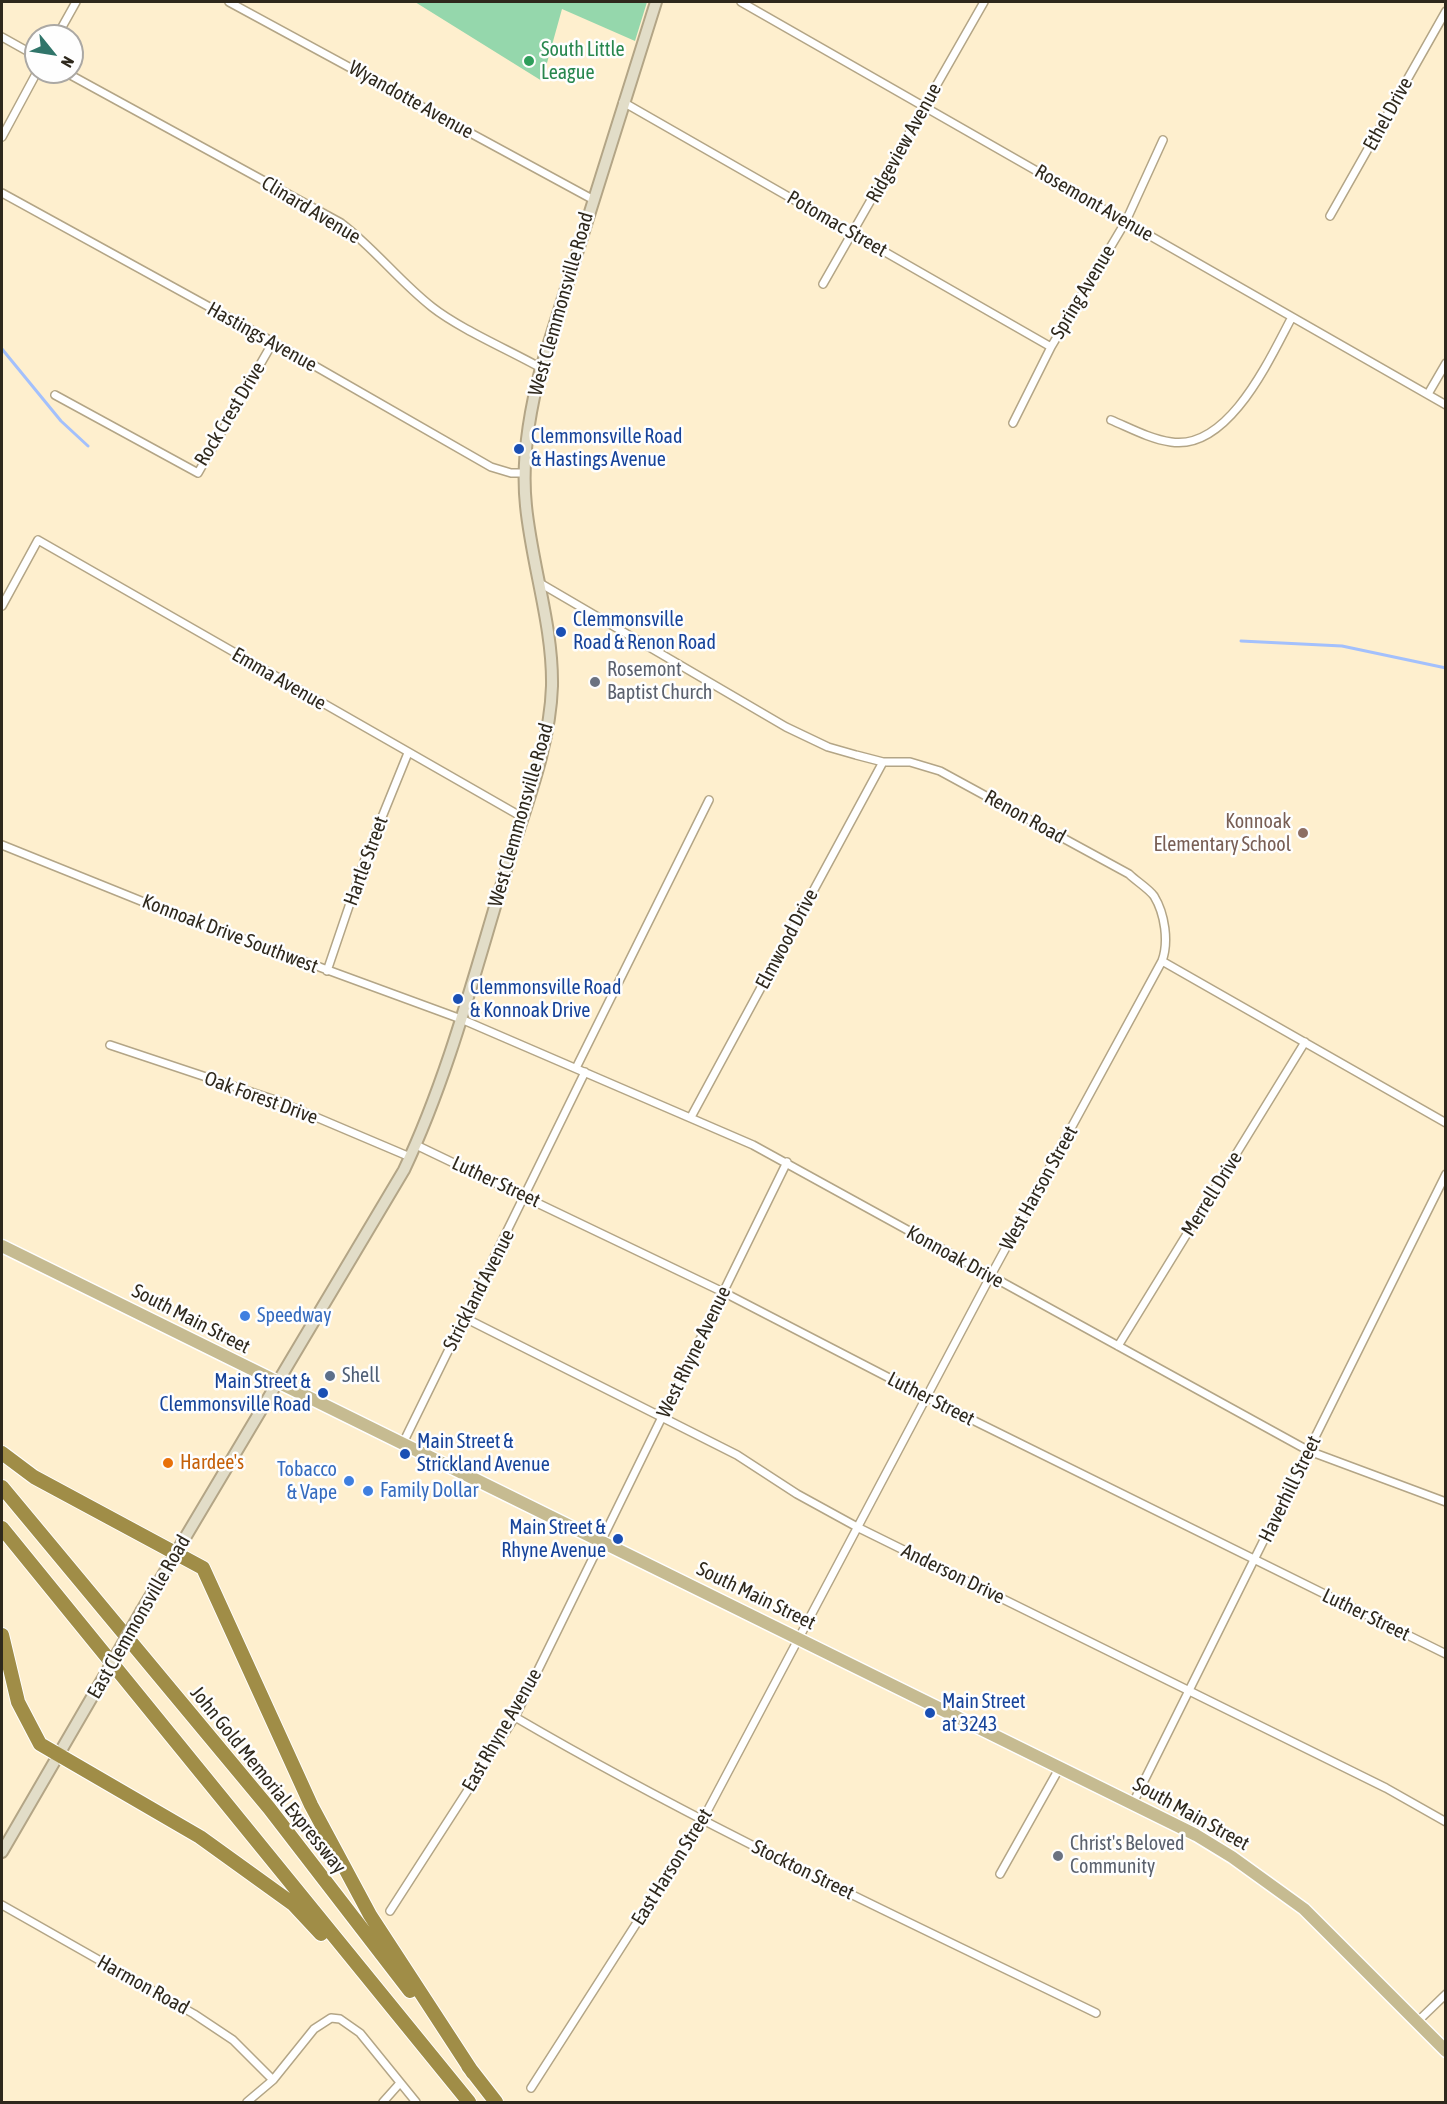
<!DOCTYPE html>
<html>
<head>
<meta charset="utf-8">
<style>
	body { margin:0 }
	#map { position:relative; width:1447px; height:2104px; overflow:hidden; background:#feefce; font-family:"Asap Condensed",sans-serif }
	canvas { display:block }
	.frame { position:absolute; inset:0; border:3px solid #2e281c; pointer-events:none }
	.north { position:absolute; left:24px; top:24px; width:60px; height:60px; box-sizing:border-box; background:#fefefe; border:2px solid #aba8a4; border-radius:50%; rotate:120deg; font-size:16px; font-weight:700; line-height:24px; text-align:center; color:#2e281c }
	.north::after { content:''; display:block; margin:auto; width:21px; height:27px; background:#30756a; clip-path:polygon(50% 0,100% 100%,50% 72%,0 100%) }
</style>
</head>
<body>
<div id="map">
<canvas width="1447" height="2104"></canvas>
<div class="frame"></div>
<div class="north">N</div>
</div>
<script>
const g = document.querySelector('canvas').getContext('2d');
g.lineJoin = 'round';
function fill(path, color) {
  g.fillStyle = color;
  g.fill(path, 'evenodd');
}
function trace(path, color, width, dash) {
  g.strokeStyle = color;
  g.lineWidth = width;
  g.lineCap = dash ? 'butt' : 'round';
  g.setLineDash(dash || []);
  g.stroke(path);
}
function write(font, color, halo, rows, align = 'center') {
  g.font = font + ' "Asap Condensed",sans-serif';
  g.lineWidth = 5;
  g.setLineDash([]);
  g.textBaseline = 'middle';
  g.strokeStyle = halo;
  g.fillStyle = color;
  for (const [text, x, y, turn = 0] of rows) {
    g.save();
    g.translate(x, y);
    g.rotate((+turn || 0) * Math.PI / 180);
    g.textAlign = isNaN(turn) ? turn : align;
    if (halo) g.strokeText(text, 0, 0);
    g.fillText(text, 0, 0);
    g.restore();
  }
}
fill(new Path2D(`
	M 415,2 L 647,2 L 635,41 L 562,9 L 542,81 Z`), '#95d7ac');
trace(new Path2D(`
	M 2,349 L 61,421 L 88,446
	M 1241,641 L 1342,646 L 1446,668`), '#a3c0fc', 3);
const minor = new Path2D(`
	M 229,2 L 592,199
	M 741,2 L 1446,405
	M 57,36 L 76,2
	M 2,37 L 36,56
	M 65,72 L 341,223 C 374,248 399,281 432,307 C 460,329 509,350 541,368
	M 623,102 L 1051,347
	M 2,137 L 37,72
	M 2,193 L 273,342 L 491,467 L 511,473 L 525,473
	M 1330,216 L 1446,11
	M 823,284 L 984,2
	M 1428,394 L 1446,363
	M 55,395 L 198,473 L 273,342
	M 1111,420 C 1130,428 1150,439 1171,442 C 1229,451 1270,358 1292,317
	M 1013,423 L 1051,347 L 1126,221 L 1163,140
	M 2,606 L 38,540 L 522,817
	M 2,845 L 156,907 L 461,1019 L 753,1145 L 1309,1451 L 1446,1502
	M 1162,961 L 1446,1123
	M 327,971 L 365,859 L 408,753
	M 110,1045 L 278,1101 L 410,1157
	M 576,1068 L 709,800
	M 691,1117 L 883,762
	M 416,1145 L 723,1292 L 928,1398 L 1446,1654
	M 465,1318 L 737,1455 L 797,1494 L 859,1528 L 1386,1788 L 1446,1822
	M 1118,1346 L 1305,1042
	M 403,1443 L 585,1072
	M 515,1717 C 703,1827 901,1918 1096,2013
	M 1133,1803 L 1446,1174
	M 1000,1874 L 1060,1767
	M 2,1905 L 194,2014 L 233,2040 L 273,2080
	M 390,1911 L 515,1717 L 787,1162
	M 1417,2022 L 1446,1994
	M 531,2088 L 702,1821 L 990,1277 L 1162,961 C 1169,942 1165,914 1154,896 C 1148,888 1136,881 1129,874 L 940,771 L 910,762 L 883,762 L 856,755 L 828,747 L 786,727 L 538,582
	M 247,2102 L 273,2080 L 314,2029 L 331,2018 L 340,2019 L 360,2033 L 416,2102
	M 383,2102 L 400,2083`);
const secondary = new Path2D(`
	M 142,1610 L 404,1170 C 449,1075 475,971 506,870 C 524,810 550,749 552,686 C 553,626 532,566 526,506 C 521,459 529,413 541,368 L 656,2
	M 2,1852 L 106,1673`);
const primary = new Path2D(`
	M 2,1246 L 1196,1835 L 1232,1857 L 1304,1909 L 1446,2051`);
const motorway = new Path2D(`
	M 2,1453 L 34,1477 L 203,1568 L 311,1805 L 370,1915 L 473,2073
	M 2,1487 L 269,1808 L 410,1991
	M 2,1528 L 469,2102
	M 2,1635 L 18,1702 L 40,1744 L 200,1837 L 293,1904 L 321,1934
	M 468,2066 L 496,2102`);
trace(minor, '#b3a586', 10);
trace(secondary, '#b3a586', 14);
trace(primary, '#fff', 15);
trace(motorway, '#fff', 16);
trace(minor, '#fff', 7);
trace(secondary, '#e2ddc8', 10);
trace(primary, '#c6bb91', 12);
trace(motorway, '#a08d47', 14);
const secondaryBridge = new Path2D(`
	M 106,1673 L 142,1610`);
trace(secondaryBridge, '#b3a586', 14, []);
trace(secondaryBridge, '#e2ddc8', 10);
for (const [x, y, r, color] of [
	[529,61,6,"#2e9e5b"],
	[519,449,6,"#1a4fb4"],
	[561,632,6,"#1a4fb4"],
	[595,682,6,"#6b7280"],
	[1303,833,6,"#8d6e63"],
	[458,999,6,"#1a4fb4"],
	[245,1316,6,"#3f7fe0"],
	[330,1376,6,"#5c6f8a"],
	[323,1393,6,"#1a4fb4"],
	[405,1454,6,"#1a4fb4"],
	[168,1463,6,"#e8710a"],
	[349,1481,6,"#3f7fe0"],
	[368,1491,6,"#3f7fe0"],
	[618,1539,6,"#1a4fb4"],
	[930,1713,6,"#1a4fb4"],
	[1058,1856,6,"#6b7280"]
]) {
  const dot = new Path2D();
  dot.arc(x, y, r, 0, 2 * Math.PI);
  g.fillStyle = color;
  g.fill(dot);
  trace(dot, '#fefefe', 2);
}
write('20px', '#27864d', '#fefefe', [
	["South Little",541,50],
	["League",541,73]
], 'left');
write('20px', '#2e281c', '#fefefe', [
	["Wyandotte Avenue",411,100,29],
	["Ethel Drive",1388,114,-61],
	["Ridgeview Avenue",904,143,-61],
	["Rosemont Avenue",1094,203,30],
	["Clinard Avenue",311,210,31],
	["Potomac Street",837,224,30],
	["Spring Avenue",1083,292,-59],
	["West Clemmonsville Road",561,304,-74],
	["Hastings Avenue",262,337,29],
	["Rock Crest Drive",230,414,-59],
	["Emma Avenue",279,679,30],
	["West Clemmonsville Road",521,815,-74],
	["Renon Road",1025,817,29],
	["Hartle Street",366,861,-70],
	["Konnoak Drive Southwest",230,934,21],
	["Elmwood Drive",787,939,-62],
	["Oak Forest Drive",261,1098,20],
	["Luther Street",496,1182,25],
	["West Harson Street",1039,1188,-61],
	["Merrell Drive",1212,1194,-58],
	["Konnoak Drive",955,1257,29],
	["Strickland Avenue",479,1290,-63],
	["South Main Street",191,1319,27],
	["West Rhyne Avenue",694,1352,-64],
	["Luther Street",931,1399,27],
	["Haverhill Street",1290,1489,-64],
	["Anderson Drive",953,1574,26],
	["South Main Street",756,1596,26],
	["Luther Street",1366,1615,26],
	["East Clemmonsville Road",139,1617,-60],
	["East Rhyne Avenue",502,1730,-60],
	["John Gold Memorial Expressway",268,1780,51],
	["South Main Street",1191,1814,29],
	["East Harson Street",672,1867,-58],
	["Stockton Street",803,1870,26],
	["Harmon Road",143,1985,29]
]);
write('20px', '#164399', '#fefefe', [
	["Clemmonsville Road",531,437],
	["& Hastings Avenue",531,460],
	["Clemmonsville",573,620],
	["Road & Renon Road",573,643],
	["Clemmonsville Road",470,988],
	["& Konnoak Drive",470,1011],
	["Main Street &",311,1382,"right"],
	["Clemmonsville Road",311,1405,"right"],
	["Main Street &",417,1442],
	["Strickland Avenue",417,1465],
	["Main Street &",606,1528,"right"],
	["Rhyne Avenue",606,1551,"right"],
	["Main Street",942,1702],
	["at 3243",942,1725]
], 'left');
write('20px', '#5b616d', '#fefefe', [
	["Rosemont",607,670],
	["Baptist Church",607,693],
	["Christ's Beloved",1070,1844],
	["Community",1070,1867]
], 'left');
write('20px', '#785e54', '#fefefe', [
	["Konnoak",1291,822],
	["Elementary School",1291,845]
], 'right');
write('20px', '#366cbe', '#fefefe', [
	["Speedway",257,1316],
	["Tobacco",337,1470,"right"],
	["& Vape",337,1493,"right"],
	["Family Dollar",380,1491]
], 'left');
write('20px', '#4e5e75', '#fefefe', [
	["Shell",342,1376]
], 'left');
write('20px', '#c56008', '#fefefe', [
	["Hardee's",180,1463]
], 'left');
</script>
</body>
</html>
